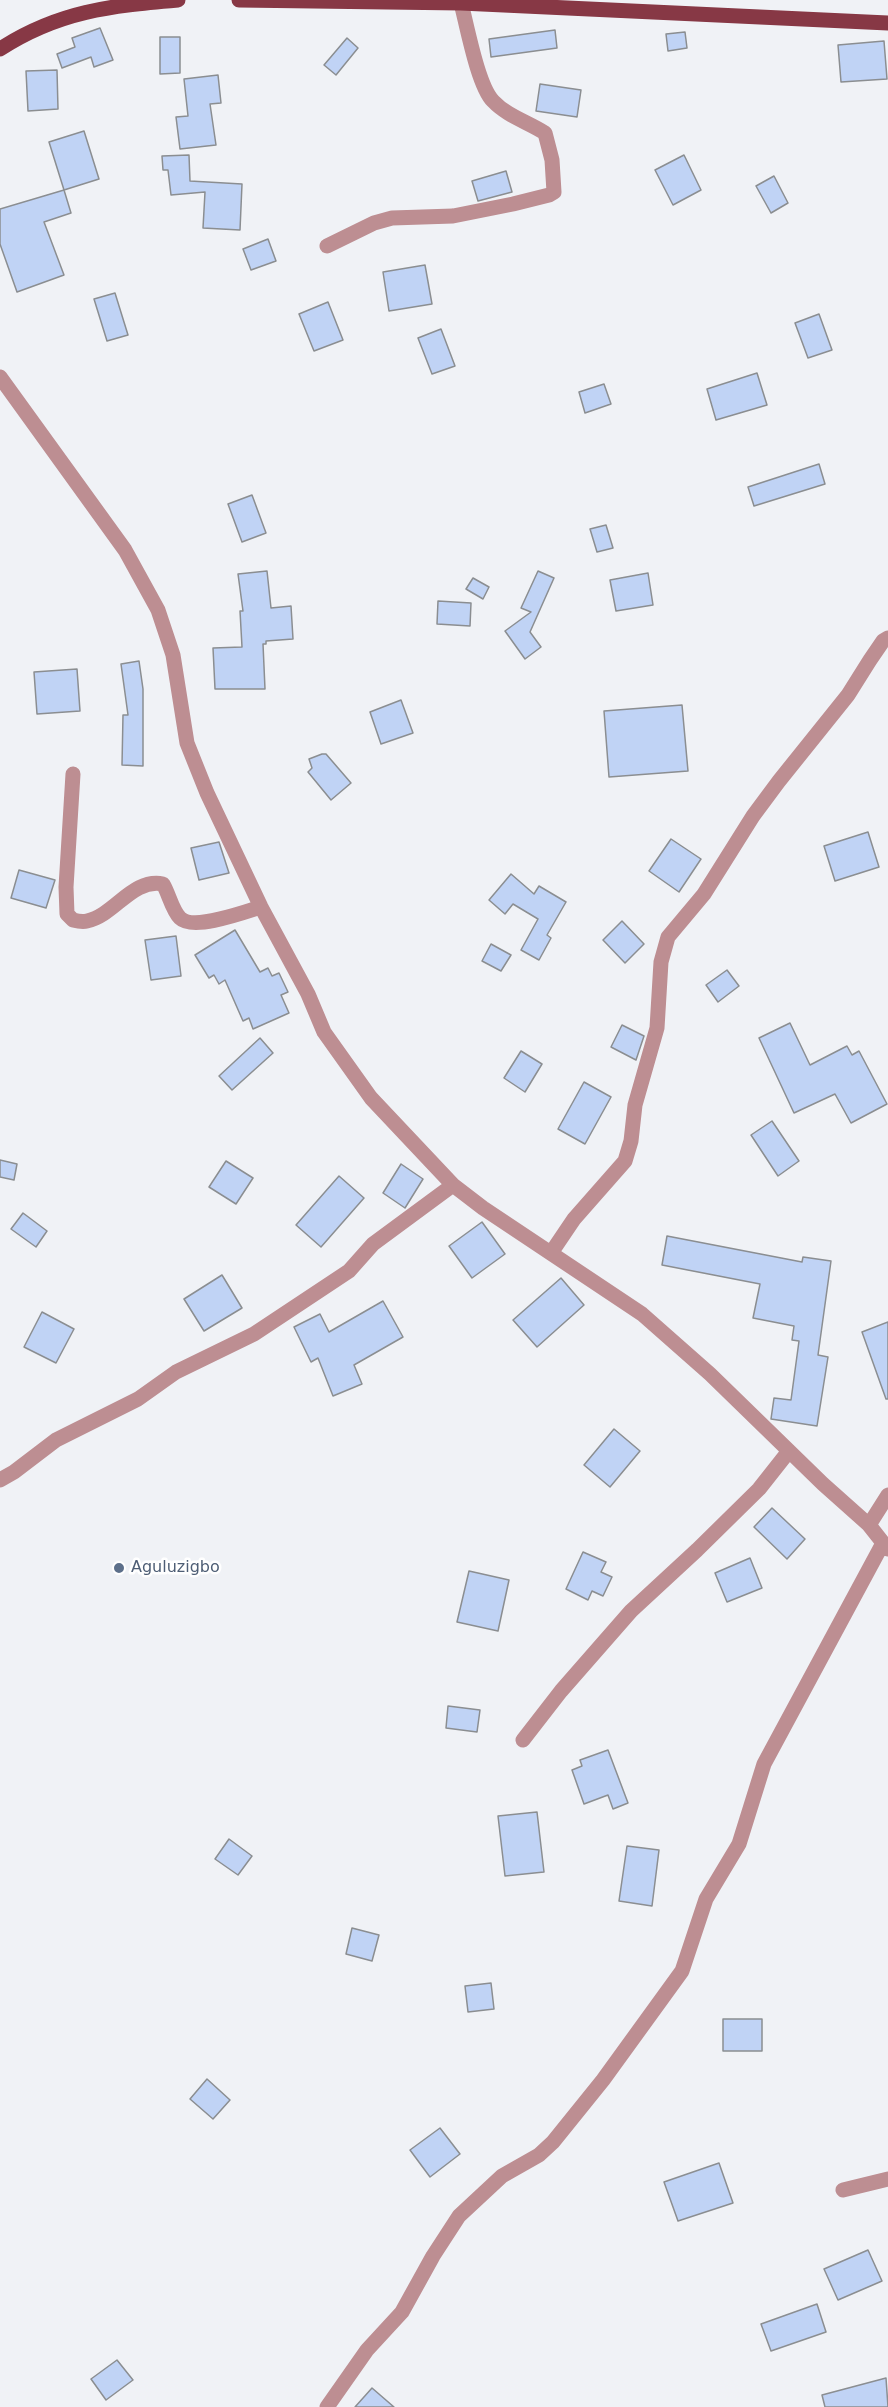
<!DOCTYPE html>
<html>
<head>
<meta charset="utf-8">
<style>
	body { margin:0 }
	canvas { display:block; background:#f0f2f6 }
</style>
</head>
<body>
<canvas width="888" height="2407"></canvas>
<script>
const g = document.querySelector('canvas').getContext('2d');
g.lineJoin = 'round';
function fill(path, color) {
  g.fillStyle = color;
  g.fill(path, 'evenodd');
}
function trace(path, color, width, dash) {
  g.strokeStyle = color;
  g.lineWidth = width;
  g.lineCap = dash ? 'butt' : 'round';
  g.setLineDash(dash || []);
  g.stroke(path);
}
function write(font, color, halo, rows, align = 'center') {
  g.font = font + ' "DejaVu Sans",sans-serif';
  g.lineWidth = 5;
  g.setLineDash([]);
  g.textBaseline = 'middle';
  g.strokeStyle = halo;
  g.fillStyle = color;
  for (const [text, x, y, turn = 0] of rows) {
    g.save();
    g.translate(x, y);
    g.rotate((+turn || 0) * Math.PI / 180);
    g.textAlign = isNaN(turn) ? turn : align;
    if (halo) g.strokeText(text, 0, 0);
    g.fillText(text, 0, 0);
    g.restore();
  }
}
const building = new Path2D(`
	M 100,28 L 113,60 L 94,67 L 91,57 L 62,68 L 57,54 L 75,47 L 72,38 Z
	M 555,30 L 557,48 L 491,57 L 489,39 Z
	M 685,32 L 687,48 L 668,51 L 666,34 Z
	M 160,37 L 180,37 L 180,73 L 160,74 Z
	M 347,38 L 358,48 L 336,75 L 324,65 Z
	M 884,41 L 887,79 L 841,82 L 838,45 Z
	M 57,70 L 58,109 L 28,111 L 26,71 Z
	M 218,75 L 221,103 L 210,104 L 216,145 L 180,149 L 176,117 L 188,116 L 184,79 Z
	M 540,84 L 581,90 L 577,117 L 536,111 Z
	M 84,131 L 99,179 L 64,190 L 49,142 Z
	M 189,155 L 190,181 L 242,184 L 240,230 L 203,228 L 205,192 L 171,195 L 168,170 L 163,170 L 162,156 Z
	M 684,155 L 701,190 L 673,205 L 655,170 Z
	M 506,171 L 512,192 L 478,201 L 472,181 Z
	M 774,176 L 788,203 L 771,213 L 756,186 Z
	M 64,190 L 71,213 L 44,222 L 64,275 L 17,292 L 0,244 L 0,209 Z
	M 268,239 L 276,261 L 251,270 L 243,249 Z
	M 425,265 L 432,304 L 389,311 L 383,272 Z
	M 115,293 L 128,335 L 107,341 L 94,299 Z
	M 328,302 L 343,340 L 314,351 L 299,314 Z
	M 819,314 L 832,350 L 808,358 L 795,323 Z
	M 441,329 L 455,366 L 432,374 L 418,338 Z
	M 757,373 L 767,405 L 716,420 L 707,389 Z
	M 604,384 L 611,404 L 585,413 L 579,392 Z
	M 819,464 L 825,484 L 754,506 L 748,487 Z
	M 252,495 L 266,533 L 242,542 L 228,504 Z
	M 606,525 L 613,548 L 597,552 L 590,529 Z
	M 267,571 L 271,608 L 291,606 L 293,639 L 266,641 L 266,644 L 263,644 L 265,689 L 215,689 L 213,648 L 242,647 L 240,611 L 243,611 L 238,574 Z
	M 538,571 L 554,578 L 530,632 L 541,647 L 525,659 L 505,631 L 531,612 L 521,608 Z
	M 648,573 L 653,605 L 616,611 L 610,580 Z
	M 473,578 L 489,587 L 483,599 L 466,589 Z
	M 438,601 L 471,603 L 470,626 L 437,624 Z
	M 139,661 L 143,689 L 143,766 L 122,765 L 123,715 L 128,715 L 121,664 Z
	M 77,669 L 80,711 L 37,714 L 34,672 Z
	M 401,700 L 413,733 L 381,744 L 370,712 Z
	M 682,705 L 688,771 L 609,777 L 604,711 Z
	M 322,754 L 326,754 L 351,783 L 331,800 L 308,772 L 312,768 L 309,759 Z
	M 868,832 L 879,867 L 835,881 L 824,846 Z
	M 671,839 L 701,859 L 679,892 L 649,871 Z
	M 219,842 L 229,873 L 199,880 L 191,848 Z
	M 19,870 L 55,880 L 46,908 L 11,898 Z
	M 511,874 L 534,894 L 539,886 L 566,902 L 547,935 L 551,938 L 539,960 L 521,950 L 538,919 L 513,904 L 505,914 L 489,900 Z
	M 622,921 L 644,944 L 625,963 L 603,940 Z
	M 235,930 L 260,972 L 268,968 L 272,976 L 279,973 L 288,992 L 281,995 L 289,1013 L 253,1029 L 249,1018 L 243,1021 L 225,980 L 219,984 L 214,975 L 209,978 L 195,955 Z
	M 176,936 L 181,976 L 151,980 L 145,940 Z
	M 491,944 L 511,955 L 501,971 L 482,961 Z
	M 727,970 L 739,986 L 718,1002 L 706,985 Z
	M 790,1023 L 810,1065 L 847,1046 L 852,1055 L 859,1051 L 887,1104 L 851,1123 L 835,1094 L 794,1113 L 759,1038 Z
	M 622,1025 L 644,1036 L 636,1060 L 611,1047 Z
	M 260,1038 L 273,1053 L 232,1090 L 219,1076 Z
	M 521,1051 L 542,1064 L 525,1092 L 504,1078 Z
	M 584,1082 L 611,1097 L 585,1144 L 558,1129 Z
	M 772,1121 L 799,1161 L 778,1176 L 751,1135 Z
	M 0,1160 L 17,1164 L 14,1180 L 0,1177 Z
	M 226,1161 L 253,1178 L 236,1204 L 209,1187 Z
	M 401,1164 L 423,1179 L 405,1208 L 383,1193 Z
	M 339,1176 L 364,1198 L 321,1247 L 296,1225 Z
	M 23,1213 L 47,1231 L 36,1247 L 11,1229 Z
	M 482,1222 L 505,1254 L 472,1278 L 449,1246 Z
	M 667,1236 L 802,1262 L 803,1257 L 831,1261 L 818,1355 L 828,1357 L 817,1426 L 771,1419 L 774,1398 L 791,1400 L 799,1341 L 792,1340 L 794,1326 L 753,1318 L 760,1284 L 662,1265 Z
	M 222,1275 L 242,1308 L 204,1331 L 184,1299 Z
	M 561,1278 L 584,1305 L 537,1347 L 513,1320 Z
	M 383,1301 L 403,1337 L 354,1365 L 362,1384 L 333,1396 L 318,1358 L 311,1362 L 294,1327 L 320,1314 L 329,1332 Z
	M 42,1312 L 74,1329 L 56,1363 L 24,1347 Z
	M 888,1322 L 888,1399 L 886,1399 L 862,1332 Z
	M 614,1429 L 640,1451 L 610,1487 L 584,1465 Z
	M 772,1508 L 805,1539 L 787,1559 L 754,1527 Z
	M 583,1552 L 606,1562 L 601,1572 L 612,1577 L 603,1596 L 592,1591 L 588,1600 L 566,1589 Z
	M 750,1558 L 762,1588 L 727,1602 L 715,1573 Z
	M 469,1571 L 509,1580 L 498,1631 L 457,1622 Z
	M 448,1706 L 480,1710 L 477,1732 L 446,1728 Z
	M 608,1750 L 628,1803 L 613,1809 L 608,1795 L 584,1804 L 572,1770 L 582,1766 L 580,1760 Z
	M 537,1812 L 544,1872 L 505,1876 L 498,1816 Z
	M 229,1839 L 252,1856 L 238,1875 L 215,1859 Z
	M 627,1846 L 659,1850 L 652,1906 L 619,1901 Z
	M 352,1928 L 379,1935 L 372,1961 L 346,1954 Z
	M 491,1983 L 494,2009 L 468,2012 L 465,1986 Z
	M 723,2019 L 762,2019 L 762,2051 L 723,2051 Z
	M 207,2079 L 230,2100 L 213,2119 L 190,2099 Z
	M 440,2128 L 460,2154 L 430,2177 L 410,2150 Z
	M 719,2163 L 733,2203 L 678,2221 L 664,2182 Z
	M 868,2250 L 882,2281 L 838,2300 L 824,2269 Z
	M 817,2304 L 826,2332 L 771,2351 L 761,2324 Z
	M 117,2360 L 133,2380 L 106,2400 L 91,2379 Z
	M 886,2378 L 888,2407 L 825,2407 L 822,2395 Z
	M 372,2388 L 394,2407 L 355,2407 Z`);
fill(building, '#c0d3f5');
trace(building, '#8b8e91', 1.5);
trace(new Path2D(`
	M 327,246 L 374,223 L 392,218 L 453,216 L 513,204 L 549,195 L 554,192 L 552,160 L 545,133 C 528,122 507,116 493,101 C 478,86 467,26 461,3
	M 0,377 L 125,550 L 158,610 L 173,655 L 187,743 L 207,793 L 261,907 L 308,994 L 324,1032 L 371,1098 L 453,1185 L 483,1208 L 642,1314 L 710,1374 L 823,1484 L 869,1525 L 888,1549
	M 73,774 L 66,887 L 67,914 L 73,920 C 77,921 83,922 87,921 C 115,915 132,878 163,884 C 169,894 172,910 180,918 C 193,931 245,912 261,907
	M 551,1253 L 574,1219 L 625,1161 L 631,1141 L 635,1105 L 657,1028 L 661,962 L 668,937 L 704,894 L 753,816 L 779,781 L 848,695 L 870,660 L 883,641 L 888,638
	M 0,1480 L 14,1472 L 56,1440 L 138,1399 L 176,1372 L 254,1334 L 349,1271 L 373,1244 L 453,1185
	M 869,1525 L 888,1495
	M 523,1740 L 561,1691 L 631,1611 L 697,1550 L 759,1489 L 789,1451
	M 843,2190 L 888,2179
	M 327,2407 L 367,2350 L 402,2312 L 433,2256 L 459,2216 L 502,2176 L 539,2155 L 553,2142 L 603,2080 L 682,1971 L 706,1899 L 739,1844 L 764,1764 L 883,1543`), '#bd8e92', 15);
trace(new Path2D(`
	M 239,0 L 461,3 L 888,23
	M 0,49 C 59,11 110,6 178,0`), '#873845', 15);
for (const [x, y, r, color] of [
	[119,1568,6,"#5c6f8a"]
]) {
  const dot = new Path2D();
  dot.arc(x, y, r, 0, 2 * Math.PI);
  g.fillStyle = color;
  g.fill(dot);
  trace(dot, '#fff', 2);
}
write('16px', '#4e5e75', '#fff', [
	["Aguluzigbo",131,1568]
], 'left');
</script>
</body>
</html>
